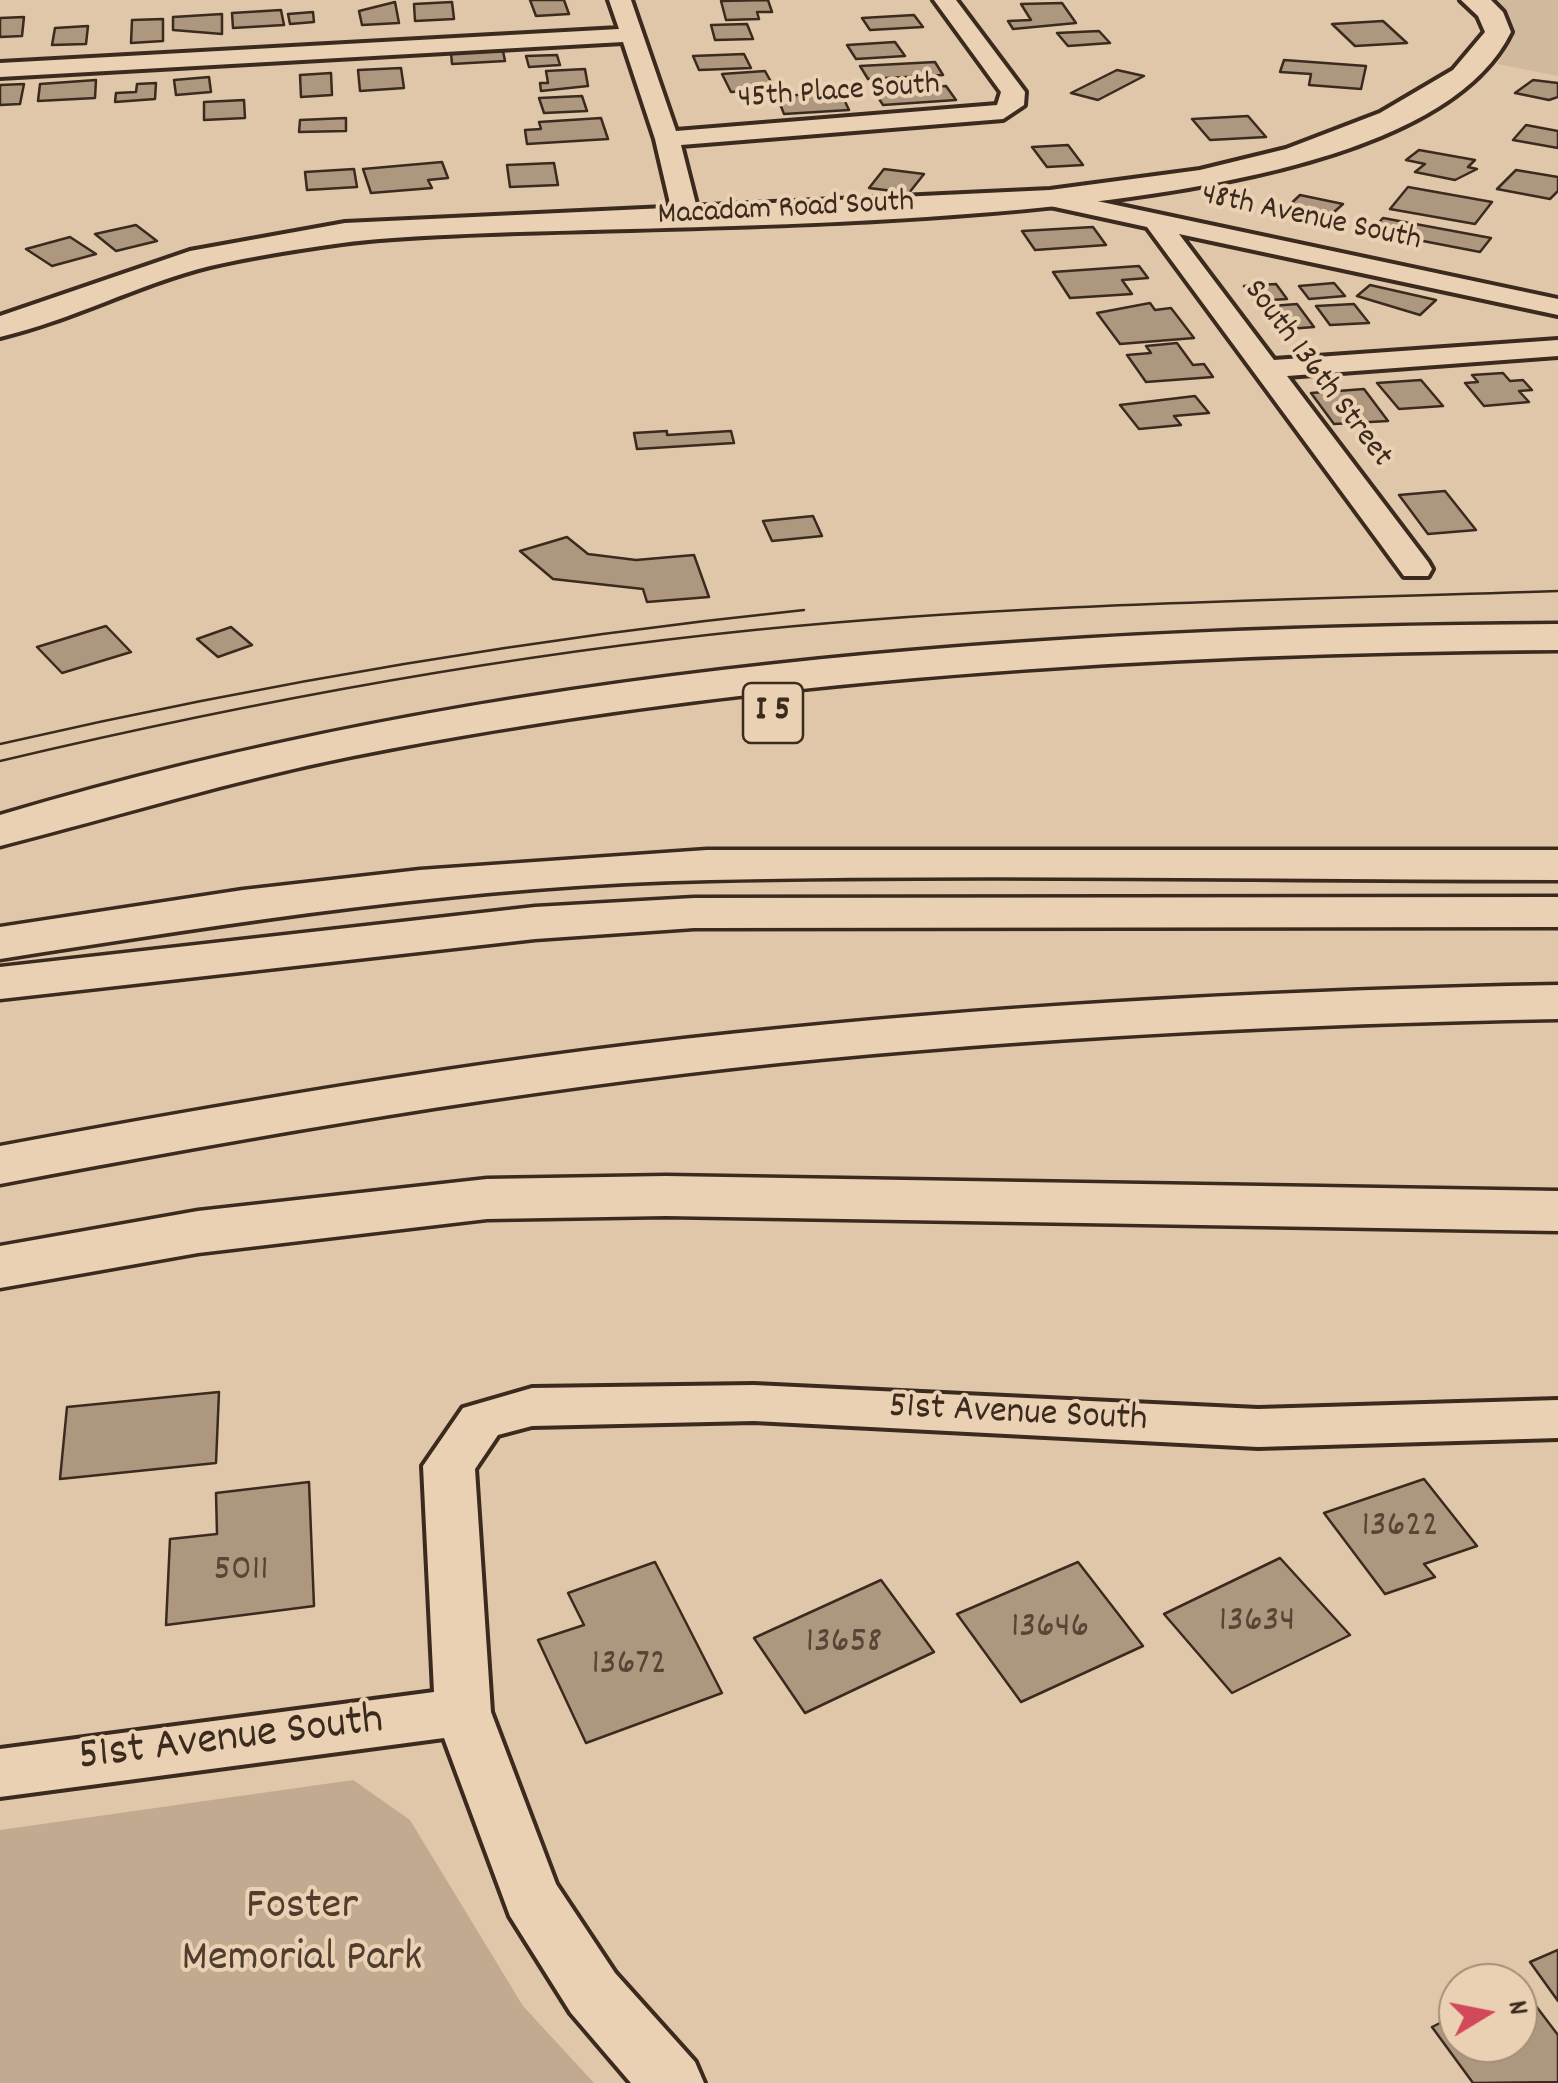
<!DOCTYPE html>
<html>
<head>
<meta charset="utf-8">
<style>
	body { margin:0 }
	#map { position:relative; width:1558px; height:2083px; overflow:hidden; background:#e0c7aa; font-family:Dekko,sans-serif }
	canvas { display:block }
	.north { position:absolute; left:1438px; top:1963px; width:100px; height:100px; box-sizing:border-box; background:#ebd1b3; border:2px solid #a58e77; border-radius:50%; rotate:80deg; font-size:28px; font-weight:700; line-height:40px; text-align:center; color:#3b2a1e }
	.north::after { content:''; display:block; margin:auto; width:35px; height:45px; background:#d1495b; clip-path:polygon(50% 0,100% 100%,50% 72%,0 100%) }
</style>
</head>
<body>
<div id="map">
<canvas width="1558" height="2083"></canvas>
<div class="north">N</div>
</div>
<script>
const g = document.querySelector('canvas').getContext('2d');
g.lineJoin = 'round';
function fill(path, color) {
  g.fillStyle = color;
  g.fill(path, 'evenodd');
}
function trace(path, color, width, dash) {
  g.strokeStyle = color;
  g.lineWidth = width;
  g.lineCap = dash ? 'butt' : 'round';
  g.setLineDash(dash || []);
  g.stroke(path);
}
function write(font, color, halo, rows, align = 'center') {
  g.font = font + ' Dekko,sans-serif';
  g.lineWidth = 8;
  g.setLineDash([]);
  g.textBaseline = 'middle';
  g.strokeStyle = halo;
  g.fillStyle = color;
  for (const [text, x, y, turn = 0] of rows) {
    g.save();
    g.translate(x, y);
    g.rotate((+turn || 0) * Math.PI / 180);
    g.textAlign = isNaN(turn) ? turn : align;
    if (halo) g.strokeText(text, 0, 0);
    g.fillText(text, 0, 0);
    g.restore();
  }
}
fill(new Path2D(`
	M 1489,0 L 1558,0 L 1558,76 L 1497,64 L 1515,33 L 1505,12 Z`), '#d1b99d');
fill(new Path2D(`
	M 353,1780 L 410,1820 L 523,2006 L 594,2083 L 0,2083 L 0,1830 Z`), '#c2aa90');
const building = new Path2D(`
	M 530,0 L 564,0 L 569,14 L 536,16 Z
	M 768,0 L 772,12 L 757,12 L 759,19 L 726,20 L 721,1 Z
	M 395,2 L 399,23 L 362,25 L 359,11 Z
	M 452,2 L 454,19 L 415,21 L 414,4 Z
	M 1062,3 L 1076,23 L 1013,29 L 1008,21 L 1031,20 L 1021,4 Z
	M 281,10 L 284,25 L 233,28 L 232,13 Z
	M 313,12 L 314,22 L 290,24 L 288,14 Z
	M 222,14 L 222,34 L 173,30 L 173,17 Z
	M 914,15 L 923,27 L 870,30 L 862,18 Z
	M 24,17 L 22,36 L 0,37 L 0,18 Z
	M 163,19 L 163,41 L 131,43 L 132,20 Z
	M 1383,21 L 1407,43 L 1355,46 L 1332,24 Z
	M 747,24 L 753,39 L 715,40 L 711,25 Z
	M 88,26 L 86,44 L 52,45 L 55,28 Z
	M 1099,31 L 1110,43 L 1068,46 L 1057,33 Z
	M 895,42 L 905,56 L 856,59 L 847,45 Z
	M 503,51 L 505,61 L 452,64 L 451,53 Z
	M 744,54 L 751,68 L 699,70 L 693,56 Z
	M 557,55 L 560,65 L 529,67 L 526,56 Z
	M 1284,60 L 1366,66 L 1361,89 L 1309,85 L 1311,74 L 1280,72 Z
	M 935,62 L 943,75 L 868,79 L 860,66 Z
	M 401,68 L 404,88 L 360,91 L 358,70 Z
	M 585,69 L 588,86 L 541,91 L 540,83 L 548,83 L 546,71 Z
	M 1117,70 L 1144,76 L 1098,100 L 1071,93 Z
	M 765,71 L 775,89 L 731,92 L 722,74 Z
	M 331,73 L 332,95 L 301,97 L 300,75 Z
	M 209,77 L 211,92 L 176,95 L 174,80 Z
	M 96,80 L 95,98 L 38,101 L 40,84 Z
	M 1533,80 L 1558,83 L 1558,97 L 1549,100 L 1515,93 Z
	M 156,83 L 155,99 L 115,102 L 116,93 L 136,92 L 137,84 Z
	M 24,84 L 20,104 L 0,105 L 0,85 Z
	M 946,86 L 956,100 L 883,105 L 874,91 Z
	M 841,93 L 849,110 L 784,114 L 777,96 Z
	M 582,96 L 587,111 L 544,113 L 539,98 Z
	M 244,100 L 245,118 L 204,120 L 204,102 Z
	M 1248,116 L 1266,137 L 1210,140 L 1192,119 Z
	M 346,118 L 346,131 L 299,132 L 300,120 Z
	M 601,118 L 608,139 L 527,144 L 525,130 L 541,129 L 539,122 Z
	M 1526,125 L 1558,131 L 1558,148 L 1513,140 Z
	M 1068,145 L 1083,165 L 1047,167 L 1032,147 Z
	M 1419,150 L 1475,160 L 1468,167 L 1477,169 L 1455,180 L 1415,172 L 1425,164 L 1406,160 Z
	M 442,162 L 448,178 L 428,180 L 432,188 L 371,193 L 363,169 Z
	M 554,163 L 558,185 L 510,187 L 507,165 Z
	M 354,169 L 357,187 L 307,190 L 305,172 Z
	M 884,169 L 924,174 L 909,193 L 869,188 Z
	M 1516,170 L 1558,177 L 1558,191 L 1550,199 L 1497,189 Z
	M 1408,187 L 1492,202 L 1475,224 L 1390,209 Z
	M 1300,195 L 1343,204 L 1323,222 L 1280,214 Z
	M 1383,218 L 1491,238 L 1480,252 L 1371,231 Z
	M 136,225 L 157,241 L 116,251 L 95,234 Z
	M 1093,227 L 1106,245 L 1035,250 L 1022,231 Z
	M 70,237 L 96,254 L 52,266 L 26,249 Z
	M 1139,266 L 1148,278 L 1122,280 L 1132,294 L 1070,298 L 1053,272 Z
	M 1334,283 L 1345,296 L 1309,299 L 1299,286 Z
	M 1276,284 L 1287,299 L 1255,301 L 1244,286 Z
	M 1370,285 L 1436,300 L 1420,315 L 1357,296 Z
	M 1150,303 L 1155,310 L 1171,308 L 1194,338 L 1120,344 L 1097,313 Z
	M 1297,304 L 1314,327 L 1276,330 L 1259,307 Z
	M 1354,304 L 1369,323 L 1330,325 L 1316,306 Z
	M 1177,343 L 1193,365 L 1204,364 L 1213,377 L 1146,382 L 1127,355 L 1151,353 L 1146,346 Z
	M 1503,373 L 1510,381 L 1523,380 L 1532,390 L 1519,391 L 1529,402 L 1484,406 L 1465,383 L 1478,382 L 1472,375 Z
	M 1421,380 L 1443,406 L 1399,409 L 1377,383 Z
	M 1364,389 L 1388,421 L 1334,424 L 1311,393 Z
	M 1195,396 L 1209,413 L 1174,416 L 1181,425 L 1139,429 L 1120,405 Z
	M 667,431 L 667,435 L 731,431 L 734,443 L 637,449 L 634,433 Z
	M 1445,491 L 1476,530 L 1428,534 L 1399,495 Z
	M 813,516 L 822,536 L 772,541 L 763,521 Z
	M 567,537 L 588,554 L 636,560 L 694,555 L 709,597 L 647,602 L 643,589 L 553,579 L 520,551 Z
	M 106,626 L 131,652 L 62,673 L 37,647 Z
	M 231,627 L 252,645 L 218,657 L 197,639 Z
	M 219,1392 L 216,1463 L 60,1479 L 67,1407 Z
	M 1424,1479 L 1477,1546 L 1424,1564 L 1435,1577 L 1385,1594 L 1324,1513 Z
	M 309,1482 L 314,1606 L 166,1625 L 170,1539 L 217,1534 L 216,1493 Z
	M 1280,1558 L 1350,1635 L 1232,1693 L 1164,1614 Z
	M 655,1562 L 722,1693 L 586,1743 L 538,1640 L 584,1625 L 568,1593 Z
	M 1078,1562 L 1143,1646 L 1021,1702 L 957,1614 Z
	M 881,1580 L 934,1652 L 805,1713 L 754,1638 Z
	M 1558,1950 L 1558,2001 L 1530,1962 Z
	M 1520,1985 L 1558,2035 L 1558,2082 L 1473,2083 L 1432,2027 L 1458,2014 L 1458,2043 L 1518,2043 Z`);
fill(building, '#ad977f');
trace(building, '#3b2a1e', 2.5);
const minor = new Path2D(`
	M 609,0 L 631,0 L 676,131 L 997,105 L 1001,92 L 934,0 L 956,0 L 1025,92 L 1024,105 L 1003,119 L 681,145 L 699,216 L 686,224 L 673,216 L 655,139 L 623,42 L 0,77 L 0,63 L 619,29 Z
	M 1050,191 L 1558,299 L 1558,315 L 1179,234 L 1274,360 L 1558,340 L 1558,356 L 1287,376 L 1428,562 L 1432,569 L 1428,576 L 1404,576 L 1147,227 L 1041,204 L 1037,199 Z
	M 754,1385 L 1258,1409 L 1558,1400 L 1558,1438 L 1258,1447 L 754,1421 L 532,1426 L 498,1435 L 475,1469 L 491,1712 L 556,1884 L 615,1973 L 695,2062 L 704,2083 L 631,2083 L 571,2013 L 510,1916 L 444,1738 L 0,1797 L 0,1749 L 434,1692 L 423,1466 L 463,1408 L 532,1388 Z`);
const tertiary = new Path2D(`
	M 1461,0 L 1491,0 L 1503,12 L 1511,32 C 1397,267 582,211 342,243 C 299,249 253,256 210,266 C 138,284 72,320 0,337 L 0,316 L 190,251 L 345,223 L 1050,190 L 1200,170 L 1286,149 L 1380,113 L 1453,70 L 1485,32 L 1478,16 Z`);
const motorway = new Path2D(`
	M 1558,624 L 1558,650 C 1155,653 749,678 353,756 C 233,780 118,816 0,846 L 0,815 C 499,665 1039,627 1558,624 Z
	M 707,850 L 1558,850 L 1558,880 C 1276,880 992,874 710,880 C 472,885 235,922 0,959 L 0,927 L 243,890 L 420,870 Z
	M 1558,897 L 1558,927 L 694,928 L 535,939 L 0,999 L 0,967 L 535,907 L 694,898 Z
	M 1558,985 L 1558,1019 C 1297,1024 1038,1037 779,1063 C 517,1090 258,1135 0,1184 L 0,1146 C 258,1098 518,1054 779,1029 C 1038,1003 1298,990 1558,985 Z
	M 666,1176 L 1558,1191 L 1558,1231 L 666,1216 L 487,1219 L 198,1253 L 0,1288 L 0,1246 L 198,1211 L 487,1179 Z`);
trace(minor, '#3b2a1e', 8);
trace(tertiary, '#3b2a1e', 8);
trace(motorway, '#3b2a1e', 7);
fill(minor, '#ebd1b3');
fill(tertiary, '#ebd1b3');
fill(motorway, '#ebd1b3');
trace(new Path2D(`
	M 0,744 C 266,683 533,638 804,610
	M 0,761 C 249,702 499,656 754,630 C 1021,603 1290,600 1558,591`), '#3b2a1e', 2.5);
write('32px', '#3b2a1e', '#ebd1b3', [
	["45th Place South",839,94,-4],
	["Macadam Road South",786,211,-3],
	["48th Avenue South",1311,220,12],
	["South 136th Street",1316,375,53]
]);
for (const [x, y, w] of [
	[773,713,60]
]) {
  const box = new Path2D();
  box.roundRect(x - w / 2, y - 30, w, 60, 8);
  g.fillStyle = '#ebd1b3';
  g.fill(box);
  trace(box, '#3b2a1e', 2.5);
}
write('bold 35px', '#3b2a1e', null, [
	["I 5",773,713]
]);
write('38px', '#3b2a1e', '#ebd1b3', [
	["51st Avenue South",1018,1416,3]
]);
write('38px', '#584536', null, [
	["13622",1400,1529],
	["5011",241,1573],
	["13634",1257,1624],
	["13646",1050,1630],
	["13658",844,1645],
	["13672",629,1667]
]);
write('45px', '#3b2a1e', '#ebd1b3', [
	["51st Avenue South",231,1742,-7]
]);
write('45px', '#4f3d2f', '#ebd1b3', [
	["Foster",302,1910],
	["Memorial Park",302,1962]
]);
</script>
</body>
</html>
